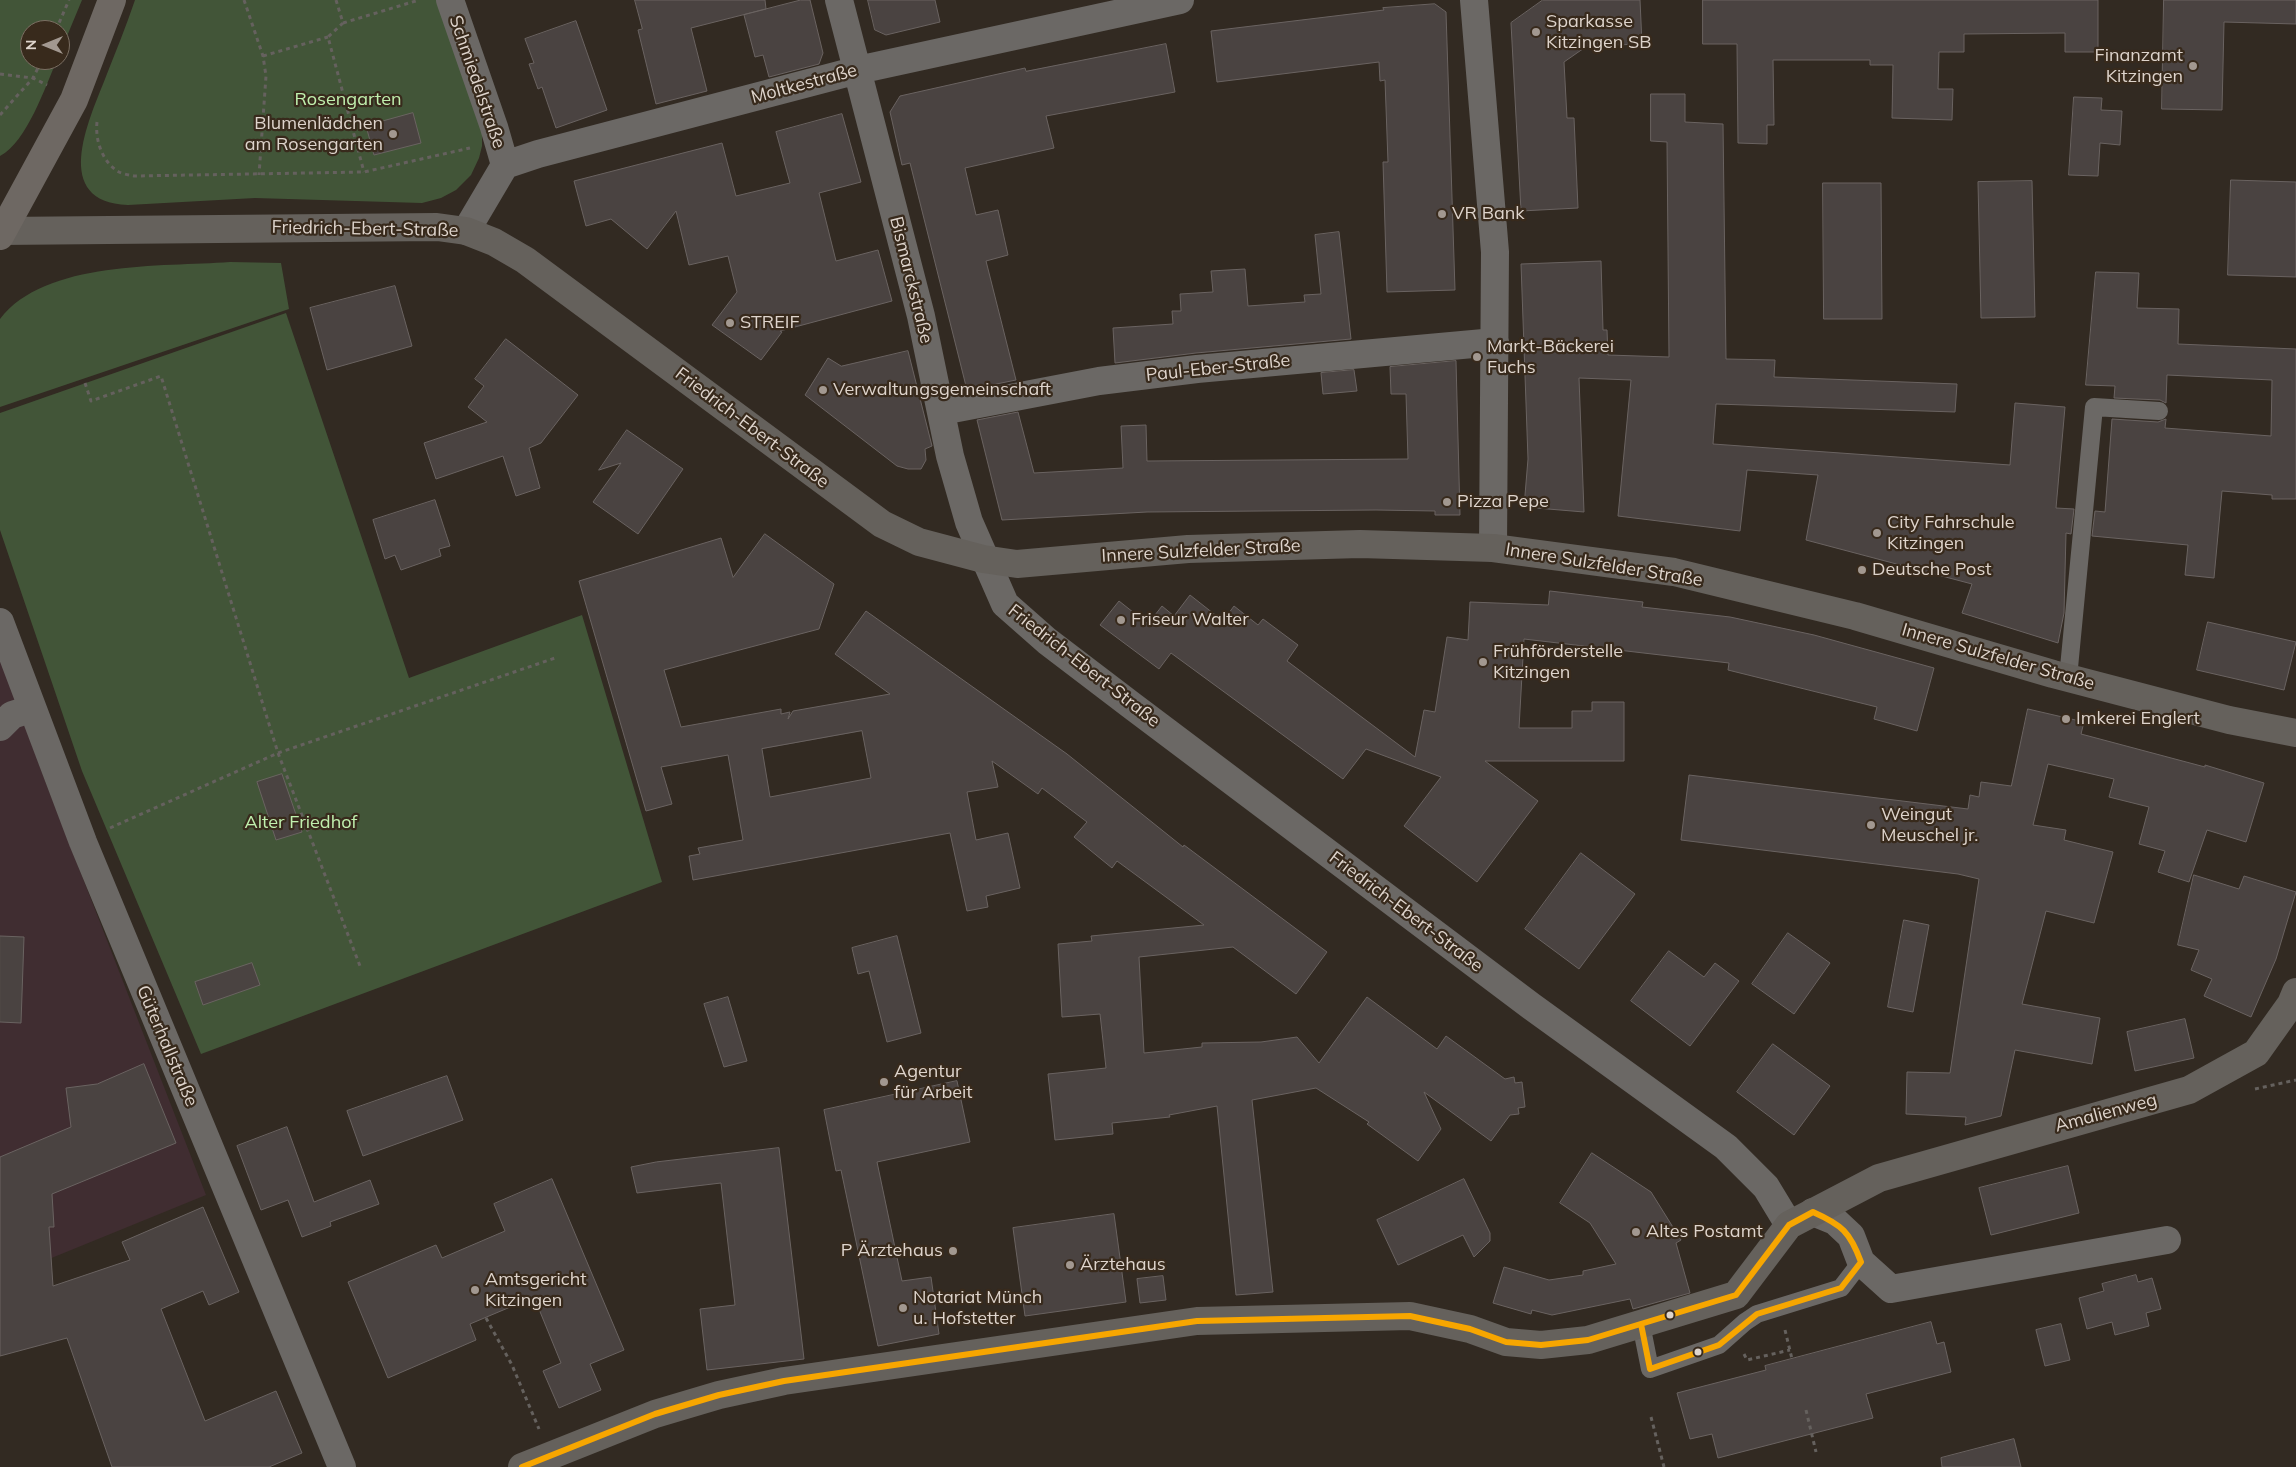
<!DOCTYPE html>
<html>
<head>
<meta charset="utf-8">
<style>
	body { margin:0 }
	#map { position:relative; width:2296px; height:1467px; overflow:hidden; background:#322a22; font-family:Mulish,sans-serif }
	canvas { display:block }
	.north { position:absolute; left:20px; top:20px; width:50px; height:50px; box-sizing:border-box; background:#382a1c; border:1px solid #7a6e62; border-radius:50%; rotate:270deg; font-size:14px; font-weight:700; line-height:20px; text-align:center; color:#ded4cc }
	.north::after { content:''; display:block; margin:auto; width:18px; height:22px; background:#a29890; clip-path:polygon(50% 0,100% 100%,50% 72%,0 100%) }
</style>
</head>
<body>
<div id="map">
<canvas width="2296" height="1467"></canvas>
<div class="north">N</div>
</div>
<script>
const g = document.querySelector('canvas').getContext('2d');
g.lineJoin = 'round';
function fill(path, color) {
  g.fillStyle = color;
  g.fill(path, 'evenodd');
}
function trace(path, color, width, dash) {
  g.strokeStyle = color;
  g.lineWidth = width;
  g.lineCap = dash ? 'butt' : 'round';
  g.setLineDash(dash || []);
  g.stroke(path);
}
function write(font, color, halo, rows, align = 'center') {
  g.font = font + ' Mulish,sans-serif';
  g.lineWidth = 4.5;
  g.setLineDash([]);
  g.textBaseline = 'middle';
  g.strokeStyle = halo;
  g.fillStyle = color;
  for (const [text, x, y, turn = 0] of rows) {
    g.save();
    g.translate(x, y);
    g.rotate((+turn || 0) * Math.PI / 180);
    g.textAlign = isNaN(turn) ? turn : align;
    if (halo) g.strokeText(text, 0, 0);
    g.fillText(text, 0, 0);
    g.restore();
  }
}
fill(new Path2D(`
	M 0,657 L 47,786 L 206,1195 L 0,1279 Z`), '#402d31');
fill(new Path2D(`
	M 0,0 L 82,0 L 60,53 L 60,30 L 30,30 L 30,60 L 57,60 C 45,87 27,142 0,156 Z
	M 135,0 L 437,0 L 482,132 L 482,146 L 479,158 L 471,175 L 456,190 L 441,198 L 422,203 L 255,198 L 128,205 C 51,202 88,122 105,79 C 115,53 126,27 135,0 Z
	M 230,262 L 281,263 L 289,309 L 0,407 L 0,319 C 45,260 162,267 230,262 Z
	M 286,313 L 409,678 L 582,615 L 662,882 L 201,1054 L 82,771 L 0,530 L 0,413 Z`), '#425538');
const building = new Path2D(`
	M 635,0 L 765,0 L 766,9 L 691,28 L 707,91 L 656,104 L 638,30 L 642,29 Z
	M 801,0 L 810,0 L 823,53 L 819,64 L 769,77 L 763,55 L 755,57 L 744,15 Z
	M 868,0 L 935,0 L 940,22 L 886,35 L 875,30 Z
	M 1543,0 L 1640,0 L 1642,44 L 1587,46 L 1564,62 L 1567,118 L 1574,118 L 1578,208 L 1521,211 L 1511,23 Z
	M 1703,0 L 2098,0 L 2098,52 L 2065,52 L 2065,33 L 1964,34 L 1964,52 L 1939,52 L 1938,89 L 1953,89 L 1952,120 L 1892,118 L 1893,65 L 1870,65 L 1870,60 L 1773,60 L 1774,125 L 1767,125 L 1767,144 L 1738,143 L 1737,44 L 1703,44 Z
	M 2164,0 L 2296,0 L 2296,24 L 2224,22 L 2222,110 L 2162,109 Z
	M 1435,4 L 1446,12 L 1455,290 L 1387,292 L 1383,162 L 1388,162 L 1385,80 L 1380,81 L 1379,62 L 1217,82 L 1211,31 L 1384,10 L 1383,8 Z
	M 576,21 L 607,110 L 556,128 L 542,87 L 538,89 L 529,64 L 534,63 L 525,39 Z
	M 1166,44 L 1175,92 L 1046,116 L 1054,148 L 965,168 L 976,215 L 998,210 L 1008,255 L 986,261 L 1016,380 L 967,390 L 910,163 L 902,165 L 890,112 L 900,96 L 1025,68 L 1026,71 Z
	M 1651,94 L 1685,94 L 1685,122 L 1723,124 L 1726,359 L 1775,360 L 1774,377 L 1957,384 L 1955,412 L 1716,404 L 1713,444 L 2010,465 L 2015,403 L 2065,407 L 2056,508 L 2074,509 L 2071,534 L 2066,533 L 2064,613 L 2058,643 L 1962,613 L 1972,584 L 1806,540 L 1818,475 L 1747,470 L 1740,531 L 1618,516 L 1631,380 L 1579,378 L 1584,512 L 1524,507 L 1528,459 L 1521,264 L 1601,261 L 1603,330 L 1607,330 L 1608,355 L 1669,357 L 1667,142 L 1651,141 Z
	M 2074,97 L 2102,98 L 2101,110 L 2122,111 L 2120,145 L 2100,143 L 2098,176 L 2069,175 Z
	M 413,113 L 421,143 L 374,155 L 366,126 Z
	M 842,114 L 861,182 L 819,193 L 836,261 L 878,250 L 892,301 L 780,331 L 782,332 L 761,360 L 712,325 L 737,292 L 728,256 L 689,265 L 676,211 L 647,249 L 611,219 L 586,226 L 574,181 L 722,143 L 736,196 L 790,183 L 776,132 Z
	M 2231,180 L 2296,182 L 2296,277 L 2228,275 Z
	M 2032,181 L 2035,317 L 1981,318 L 1978,182 Z
	M 1823,183 L 1881,183 L 1882,319 L 1824,319 Z
	M 1339,232 L 1351,339 L 1196,353 L 1115,363 L 1113,328 L 1173,324 L 1172,311 L 1181,311 L 1180,294 L 1213,292 L 1211,271 L 1245,269 L 1248,306 L 1305,302 L 1304,295 L 1321,294 L 1315,235 Z
	M 2096,272 L 2139,273 L 2137,308 L 2179,309 L 2178,344 L 2296,349 L 2296,499 L 2272,499 L 2272,495 L 2222,491 L 2214,578 L 2185,575 L 2188,545 L 2092,536 L 2095,511 L 2105,512 L 2112,419 L 2158,422 L 2166,419 L 2165,428 L 2271,436 L 2272,380 L 2167,375 L 2166,403 L 2160,400 L 2114,398 L 2115,386 L 2086,385 Z
	M 395,286 L 412,346 L 327,370 L 310,308 Z
	M 506,339 L 578,395 L 541,443 L 529,448 L 540,488 L 516,496 L 503,456 L 436,479 L 424,443 L 487,422 L 468,407 L 484,386 L 475,379 Z
	M 908,351 L 932,446 L 925,449 L 926,460 L 921,469 L 908,469 L 897,466 L 805,395 L 828,358 L 841,366 Z
	M 1456,361 L 1460,515 L 1435,515 L 1435,511 L 1376,510 L 1147,512 L 1002,520 L 977,420 L 1018,412 L 1034,473 L 1123,468 L 1121,426 L 1146,425 L 1147,461 L 1408,459 L 1406,394 L 1391,394 L 1390,367 Z
	M 1354,370 L 1357,391 L 1323,394 L 1321,373 Z
	M 627,430 L 683,469 L 638,534 L 593,502 L 621,463 L 599,470 Z
	M 435,500 L 450,546 L 439,549 L 441,556 L 401,570 L 395,555 L 385,559 L 373,520 Z
	M 765,534 L 834,584 L 819,629 L 664,670 L 681,727 L 781,709 L 781,714 L 790,712 L 788,719 L 793,711 L 890,694 L 835,654 L 866,611 L 1067,754 L 1183,847 L 1184,845 L 1327,952 L 1296,994 L 1233,947 L 1139,957 L 1144,1053 L 1202,1047 L 1202,1043 L 1261,1042 L 1297,1037 L 1319,1063 L 1367,997 L 1437,1049 L 1446,1036 L 1505,1079 L 1514,1077 L 1515,1083 L 1522,1082 L 1525,1107 L 1518,1108 L 1519,1114 L 1510,1115 L 1491,1141 L 1424,1092 L 1441,1129 L 1418,1161 L 1367,1124 L 1369,1122 L 1316,1088 L 1252,1100 L 1273,1292 L 1236,1295 L 1217,1106 L 1169,1115 L 1170,1117 L 1112,1123 L 1113,1134 L 1055,1140 L 1048,1074 L 1106,1068 L 1100,1014 L 1062,1017 L 1058,944 L 1092,941 L 1091,936 L 1204,925 L 1117,861 L 1112,868 L 1074,837 L 1087,822 L 1042,788 L 1038,794 L 992,761 L 998,787 L 967,792 L 976,840 L 1008,833 L 1020,888 L 986,896 L 988,907 L 967,911 L 950,833 L 693,880 L 689,856 L 700,854 L 698,848 L 743,840 L 728,755 L 661,767 L 672,804 L 646,811 L 579,581 L 721,538 L 733,577 ZM 862,731 L 871,778 L 770,797 L 762,749 Z
	M 1550,591 L 1643,602 L 1642,607 L 1730,617 L 1814,635 L 1934,668 L 1917,731 L 1874,719 L 1877,707 L 1728,670 L 1729,663 L 1524,639 L 1519,728 L 1572,728 L 1572,711 L 1592,711 L 1592,702 L 1624,702 L 1624,761 L 1485,761 L 1538,801 L 1477,882 L 1404,826 L 1441,777 L 1366,749 L 1343,779 L 1171,653 L 1159,669 L 1100,625 L 1119,601 L 1148,624 L 1162,606 L 1174,616 L 1190,595 L 1223,621 L 1234,606 L 1258,625 L 1263,619 L 1298,645 L 1287,661 L 1415,757 L 1424,710 L 1435,712 L 1447,637 L 1468,640 L 1470,602 L 1548,605 Z
	M 2208,622 L 2296,642 L 2284,690 L 2197,670 Z
	M 2028,709 L 2084,722 L 2081,734 L 2205,767 L 2205,765 L 2264,783 L 2246,842 L 2207,830 L 2189,882 L 2158,872 L 2165,851 L 2139,844 L 2149,807 L 2109,797 L 2114,779 L 2048,764 L 2033,825 L 2066,830 L 2064,840 L 2113,852 L 2094,923 L 2046,911 L 2022,1004 L 2100,1018 L 2092,1064 L 2015,1050 L 2001,1116 L 1965,1125 L 1966,1117 L 1906,1114 L 1907,1072 L 1950,1073 L 1979,879 L 1958,874 L 1681,840 L 1689,775 L 1968,809 L 1970,795 L 1979,797 L 1981,782 L 2011,786 Z
	M 282,774 L 302,832 L 276,840 L 257,782 Z
	M 1581,853 L 1635,894 L 1579,969 L 1525,929 Z
	M 2194,875 L 2239,889 L 2244,876 L 2296,892 L 2276,959 L 2251,1017 L 2204,996 L 2212,979 L 2191,970 L 2199,950 L 2178,945 Z
	M 1904,920 L 1929,925 L 1913,1012 L 1888,1007 Z
	M 1788,933 L 1830,963 L 1794,1014 L 1752,984 Z
	M 0,936 L 24,937 L 21,1023 L 0,1022 Z
	M 897,936 L 921,1033 L 887,1042 L 869,971 L 858,974 L 852,948 Z
	M 1669,951 L 1704,977 L 1715,963 L 1739,981 L 1690,1046 L 1631,1001 Z
	M 252,963 L 260,985 L 203,1005 L 195,982 Z
	M 728,997 L 747,1061 L 724,1067 L 704,1004 Z
	M 2185,1019 L 2194,1058 L 2135,1071 L 2127,1032 Z
	M 1773,1044 L 1830,1086 L 1794,1135 L 1737,1092 Z
	M 144,1064 L 176,1143 L 52,1194 L 54,1227 L 49,1227 L 53,1286 L 130,1260 L 122,1242 L 203,1207 L 239,1292 L 209,1305 L 203,1291 L 161,1309 L 205,1421 L 276,1391 L 302,1453 L 269,1467 L 112,1467 L 67,1338 L 0,1356 L 0,1157 L 71,1127 L 66,1088 L 97,1084 Z
	M 447,1076 L 463,1120 L 363,1156 L 347,1111 Z
	M 957,1081 L 970,1142 L 877,1162 L 902,1281 L 931,1277 L 939,1334 L 878,1346 L 841,1170 L 836,1171 L 824,1110 Z
	M 287,1127 L 314,1202 L 370,1180 L 379,1204 L 330,1222 L 331,1226 L 302,1237 L 288,1200 L 261,1210 L 237,1146 Z
	M 779,1148 L 804,1359 L 707,1370 L 700,1309 L 735,1305 L 721,1183 L 637,1193 L 631,1167 L 656,1162 Z
	M 1592,1153 L 1651,1192 L 1681,1240 L 1676,1243 L 1690,1293 L 1633,1309 L 1630,1299 L 1552,1315 L 1532,1310 L 1531,1314 L 1493,1303 L 1504,1267 L 1549,1280 L 1583,1275 L 1583,1271 L 1616,1264 L 1590,1223 L 1560,1203 Z
	M 2068,1166 L 2079,1213 L 1991,1235 L 1979,1188 Z
	M 552,1179 L 624,1350 L 590,1364 L 601,1390 L 559,1408 L 543,1371 L 561,1363 L 534,1297 L 470,1324 L 476,1340 L 388,1378 L 348,1282 L 436,1245 L 442,1258 L 505,1231 L 494,1204 Z
	M 1464,1179 L 1490,1233 L 1490,1241 L 1474,1257 L 1463,1235 L 1398,1265 L 1377,1220 Z
	M 1114,1214 L 1126,1302 L 1025,1316 L 1013,1228 Z
	M 2136,1275 L 2138,1282 L 2152,1278 L 2161,1309 L 2146,1313 L 2149,1326 L 2115,1335 L 2112,1322 L 2087,1329 L 2079,1298 L 2104,1291 L 2102,1284 Z
	M 1163,1276 L 1166,1300 L 1140,1303 L 1137,1279 Z
	M 1931,1322 L 1937,1344 L 1944,1342 L 1951,1372 L 1866,1394 L 1873,1418 L 1718,1458 L 1712,1434 L 1690,1439 L 1677,1393 L 1766,1370 L 1765,1366 Z
	M 2061,1324 L 2070,1360 L 2045,1366 L 2036,1330 Z
	M 2014,1439 L 2021,1467 L 1942,1467 L 1941,1458 Z`);
fill(building, '#4a4341');
trace(building, '#6a6361', 1);
trace(new Path2D(`
	M 244,0 L 263,56 L 266,76 L 259,175
	M 336,0 L 343,23 L 328,37 L 364,172
	M 343,23 L 419,0
	M 56,30 L 69,0
	M 263,56 L 328,37
	M 0,74 L 33,78 L 47,85
	M 0,115 L 33,78 L 42,60
	M 97,122 C 95,140 102,162 119,172 C 123,174 129,175 134,176 L 364,172 L 470,148
	M 85,383 L 91,401 L 161,376 L 278,753 L 360,966
	M 110,828 L 278,753 L 555,658
	M 2255,1089 L 2296,1080
	M 486,1318 L 512,1365 L 539,1429
	M 1785,1330 L 1792,1359
	M 1744,1354 L 1747,1360 L 1790,1350
	M 1806,1410 L 1816,1452
	M 1651,1417 L 1664,1467`), '#65615e', 3, [4, 4]);
trace(new Path2D(`
	M 2068,678 L 2094,407 L 2159,411
	M 1641,1324 L 1650,1369 L 1719,1345 L 1745,1322 L 1757,1314 L 1841,1288 L 1861,1262`), '#6b6865', 18);
trace(new Path2D(`
	M 450,0 L 494,127 L 505,165
	M 839,0 L 921,316 L 950,456 L 969,522 L 1005,604 L 1047,641 L 1131,705 L 1531,1006 L 1726,1147 L 1766,1187 L 1789,1225
	M 1474,0 L 1495,252 L 1493,548
	M 466,231 L 505,165 L 538,154 L 858,70 L 1180,0
	M 942,411 L 1099,381 L 1197,369 L 1495,342
	M 0,622 L 83,842 L 342,1467
	M 0,727 L 12,715 L 31,709
	M 1813,1212 L 1835,1221 L 1851,1236 L 1861,1262 L 1891,1289 L 2167,1240`), '#6b6865', 28);
trace(new Path2D(`
	M 0,231 L 437,227 L 466,231 L 494,242 L 525,260 L 882,524 L 919,542 L 983,559 L 1017,564 L 1188,549 L 1360,544 L 1493,548 L 1674,572 L 1855,616 L 2053,674 L 2229,720 L 2296,733
	M 522,1467 L 655,1414 L 719,1395 L 784,1381 L 1197,1321 L 1410,1316 L 1470,1329 L 1506,1342 L 1541,1345 L 1588,1340 L 1736,1295 L 1789,1225 L 1879,1178 L 2189,1090 L 2256,1053 L 2291,1004 L 2296,992`), '#65615c', 28);
trace(new Path2D(`
	M 0,236 L 74,100 L 112,0`), '#6e6863', 28);
trace(new Path2D(`
	M 522,1467 L 655,1414 L 719,1395 L 784,1381 L 1197,1321 L 1410,1316 L 1470,1329 L 1506,1342 L 1541,1345 L 1588,1340 L 1736,1295 L 1789,1225 L 1813,1212 C 1842,1225 1850,1232 1861,1262 L 1841,1288 L 1757,1314 L 1719,1345 L 1650,1369 L 1641,1324`), '#f7a600', 6);
for (const [x, y, r, color] of [
	[1536,32,5,"#a29890"],
	[2193,66,5,"#a29890"],
	[393,134,5,"#a29890"],
	[1442,214,5,"#a29890"],
	[730,323,5,"#a29890"],
	[1477,357,5,"#a29890"],
	[823,390,5,"#a29890"],
	[1447,502,5,"#a29890"],
	[1877,533,5,"#a29890"],
	[1862,570,5,"#a29890"],
	[1121,620,5,"#a29890"],
	[1483,662,5,"#a29890"],
	[2066,719,5,"#a29890"],
	[1871,825,5,"#a29890"],
	[884,1082,5,"#a29890"],
	[1636,1232,5,"#a29890"],
	[953,1251,5,"#a29890"],
	[1070,1265,5,"#a29890"],
	[475,1290,5,"#a29890"],
	[903,1308,5,"#a29890"],
	[1670,1315,4.5,"#ded4cc"],
	[1698,1352,4.5,"#ded4cc"]
]) {
  const dot = new Path2D();
  dot.arc(x, y, r, 0, 2 * Math.PI);
  g.fillStyle = color;
  g.fill(dot);
  trace(dot, '#382a1c', 2);
}
write('18px', '#ded4cc', '#382a1c', [
	["Sparkasse",1546,22],
	["Kitzingen SB",1546,43],
	["Finanzamt",2183,56,"right"],
	["Kitzingen",2183,77,"right"],
	["Blumenlädchen",383,124,"right"],
	["am Rosengarten",383,145,"right"],
	["VR Bank",1452,214],
	["STREIF",740,323],
	["Markt-Bäckerei",1487,347],
	["Fuchs",1487,368],
	["Verwaltungsgemeinschaft",833,390],
	["Pizza Pepe",1457,502],
	["City Fahrschule",1887,523],
	["Kitzingen",1887,544],
	["Deutsche Post",1872,570],
	["Friseur Walter",1131,620],
	["Frühförderstelle",1493,652],
	["Kitzingen",1493,673],
	["Imkerei Englert",2076,719],
	["Weingut",1881,815],
	["Meuschel jr.",1881,836],
	["Agentur",894,1072],
	["für Arbeit",894,1093],
	["Altes Postamt",1646,1232],
	["P Ärztehaus",943,1251,"right"],
	["Ärztehaus",1080,1265],
	["Amtsgericht",485,1280],
	["Kitzingen",485,1301],
	["Notariat Münch",913,1298],
	["u. Hofstetter",913,1319]
], 'left');
write('18px', '#ded4cc', '#382a1c', [
	["Schmiedelstraße",477,82,71],
	["Moltkestraße",804,84,-15],
	["Friedrich-Ebert-Straße",365,229,1],
	["Bismarckstraße",911,280,76],
	["Paul-Eber-Straße",1218,368,-6],
	["Friedrich-Ebert-Straße",752,428,37],
	["Innere Sulzfelder Straße",1201,551,-3],
	["Innere Sulzfelder Straße",1604,565,9],
	["Innere Sulzfelder Straße",1998,657,16],
	["Friedrich-Ebert-Straße",1084,666,38],
	["Friedrich-Ebert-Straße",1406,912,37],
	["Güterhallstraße",167,1046,67],
	["Amalienweg",2106,1113,-15]
]);
write('18px', '#c0f0ae', '#382a1c', [
	["Rosengarten",348,100],
	["Alter Friedhof",301,823]
]);
</script>
</body>
</html>
